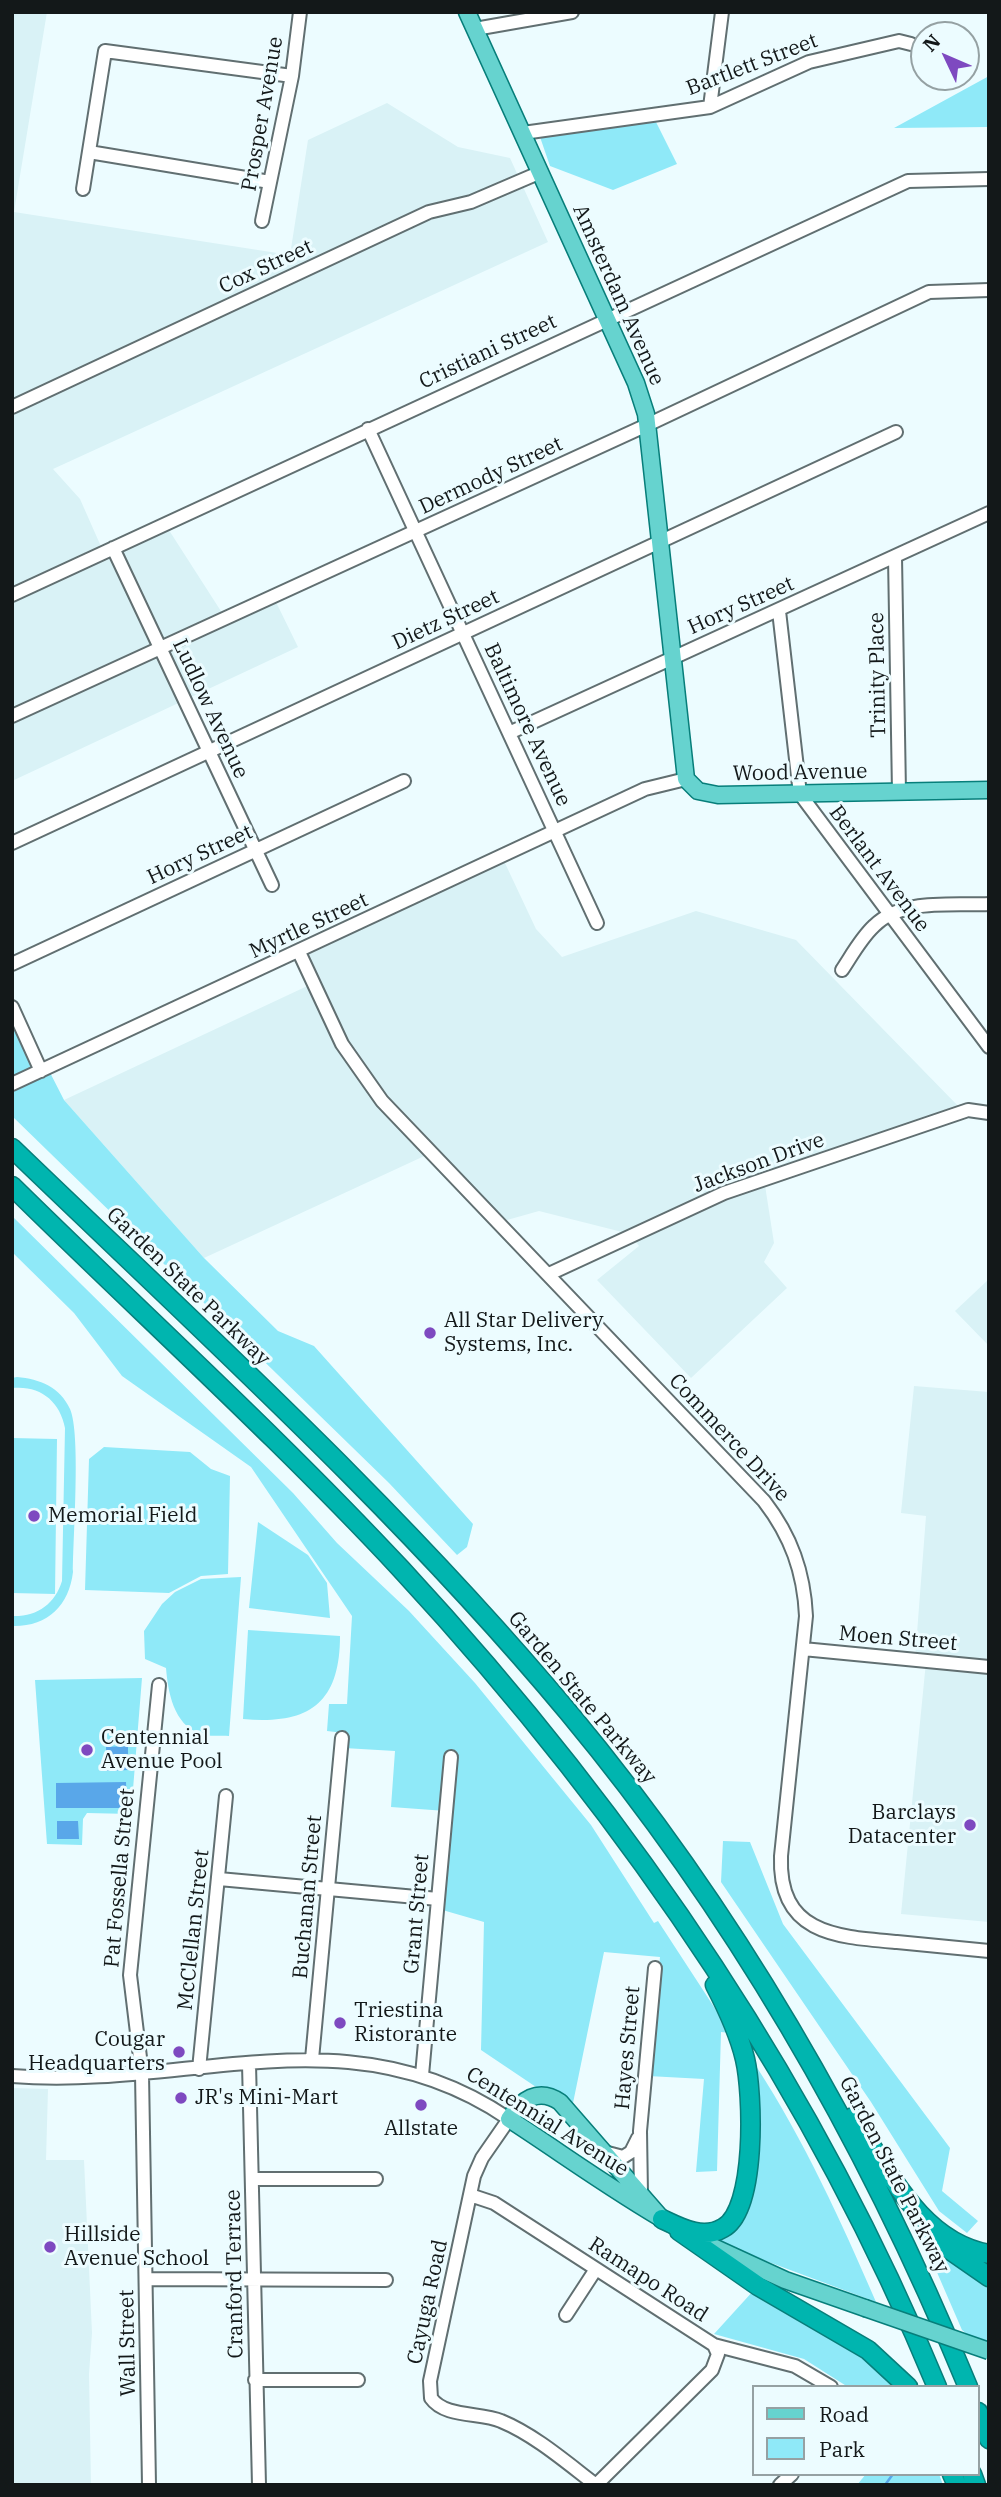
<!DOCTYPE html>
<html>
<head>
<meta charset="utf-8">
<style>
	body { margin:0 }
	#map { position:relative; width:1001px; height:2497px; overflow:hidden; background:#ecfcff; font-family:"IBM Plex Serif",serif }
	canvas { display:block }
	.frame { position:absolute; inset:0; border:14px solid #131819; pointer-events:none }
	.legend { position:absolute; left:752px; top:2385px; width:228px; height:91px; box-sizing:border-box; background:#ecfcff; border:2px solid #95a1a3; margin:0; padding:9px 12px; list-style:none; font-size:21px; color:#131819 }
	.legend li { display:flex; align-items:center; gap:14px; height:35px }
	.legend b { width:35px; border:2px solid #95a1a3 }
	.north { position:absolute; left:910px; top:21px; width:70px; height:70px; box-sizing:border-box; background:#ecfcff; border:2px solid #95a1a3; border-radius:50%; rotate:314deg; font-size:19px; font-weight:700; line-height:28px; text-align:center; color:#131819 }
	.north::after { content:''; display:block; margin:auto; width:24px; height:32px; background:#7e49c0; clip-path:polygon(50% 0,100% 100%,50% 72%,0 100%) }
</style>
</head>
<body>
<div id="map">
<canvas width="1001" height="2497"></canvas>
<div class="frame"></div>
<ul class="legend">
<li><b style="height:9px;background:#66d3cf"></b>Road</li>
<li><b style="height:19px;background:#8fe9f8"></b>Park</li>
</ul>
<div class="north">N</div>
</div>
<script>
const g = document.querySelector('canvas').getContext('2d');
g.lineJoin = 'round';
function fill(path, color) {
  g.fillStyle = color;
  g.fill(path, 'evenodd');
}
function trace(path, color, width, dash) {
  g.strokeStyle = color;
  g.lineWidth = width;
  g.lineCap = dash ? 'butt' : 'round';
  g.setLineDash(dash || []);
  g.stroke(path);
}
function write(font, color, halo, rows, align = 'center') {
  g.font = font + ' "IBM Plex Serif",serif';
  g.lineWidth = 6;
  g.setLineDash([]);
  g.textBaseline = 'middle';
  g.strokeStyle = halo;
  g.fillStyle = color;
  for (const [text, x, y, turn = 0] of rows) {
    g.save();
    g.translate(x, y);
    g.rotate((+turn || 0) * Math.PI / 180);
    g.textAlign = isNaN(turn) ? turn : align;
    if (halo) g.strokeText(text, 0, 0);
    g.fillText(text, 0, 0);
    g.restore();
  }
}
fill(new Path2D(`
	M 12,12 L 47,12 L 14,212 L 290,255 L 308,140 L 387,103 L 458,147 L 510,158 L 548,242 L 53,469 L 80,499 L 103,551 L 165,524 L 226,619 L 274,598 L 298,647 L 12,781 Z
	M 504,861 L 536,929 L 562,957 L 696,911 L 796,940 L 961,1109 L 764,1179 L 774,1243 L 764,1262 L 787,1288 L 691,1378 L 597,1280 L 639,1246 L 630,1234 L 539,1211 L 500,1222 L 433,1152 L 204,1258 L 64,1100 L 318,981 L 305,953 Z
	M 989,1279 L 989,1346 L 955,1311 Z
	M 914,1386 L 989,1392 L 989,1922 L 901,1914 L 926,1662 L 915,1659 L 926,1516 L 901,1513 Z
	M 12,2088 L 48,2089 L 46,2160 L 84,2160 L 92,2333 L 89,2374 L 91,2485 L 12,2485 Z`), '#d9f2f6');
fill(new Path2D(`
	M 989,76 L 989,127 L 894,128 Z
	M 656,122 L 677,164 L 613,190 L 550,166 L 540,137 Z
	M 17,1008 L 64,1100 L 204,1258 L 278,1331 L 314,1346 L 473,1524 L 467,1547 L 457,1555 L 389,1483 L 12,1116 L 12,1010 Z
	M 12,1216 L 293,1493 L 337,1543 L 409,1611 L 475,1683 L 591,1825 L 654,1923 L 658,1921 L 731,2033 L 721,2032 L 717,2171 L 696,2172 L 704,2079 L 648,2076 L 660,1957 L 604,1952 L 573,2103 L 539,2089 L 481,2050 L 484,1922 L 439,1909 L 446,1811 L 391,1807 L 395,1751 L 344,1748 L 344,1733 L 327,1731 L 329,1704 L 347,1704 L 352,1616 L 251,1467 L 122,1376 L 74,1313 L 12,1252 Z
	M 17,1377 C 40,1379 60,1387 70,1409 C 81,1434 73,1539 73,1572 C 69,1606 47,1627 12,1626 L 12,1616 C 37,1617 55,1604 62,1581 L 65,1428 C 60,1401 40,1385 12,1388 L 12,1378 Z
	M 12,1438 L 57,1439 L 55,1594 L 12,1593 Z
	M 104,1447 L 190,1452 L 211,1469 L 230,1476 L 228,1574 L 201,1576 L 169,1593 L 85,1590 L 89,1459 Z
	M 258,1522 L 308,1555 L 327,1583 L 330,1618 L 249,1608 Z
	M 241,1577 L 229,1736 C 221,1735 209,1737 201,1734 C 173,1725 168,1691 166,1668 L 145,1659 L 144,1631 L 162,1604 L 175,1592 L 201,1579 Z
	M 248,1630 L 340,1636 C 340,1704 308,1725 243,1719 Z
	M 142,1678 L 131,1814 L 87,1813 L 83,1819 L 82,1845 L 47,1844 L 35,1680 Z
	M 723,1841 L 750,1842 L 783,1924 L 950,2148 L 942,2191 L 978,2221 L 967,2233 L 939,2211 L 871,2102 L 721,1882 Z
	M 756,2066 C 804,2140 841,2221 876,2302 L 766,2261 L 715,2239 L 730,2230 Z
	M 916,2224 L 944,2256 L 989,2287 L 989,2343 L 969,2336 L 962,2330 Z
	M 754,2290 L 869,2360 L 897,2387 L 848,2387 L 804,2359 L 714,2334 Z
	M 866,2474 L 939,2474 L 943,2485 L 857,2485 Z`), '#8fe9f8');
fill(new Path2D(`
	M 128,1746 L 128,1770 L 107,1771 L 106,1747 Z
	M 126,1782 L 127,1808 L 56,1808 L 56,1783 Z
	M 57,1821 L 78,1821 L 79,1839 L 57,1839 Z`), '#59a7e9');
trace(new Path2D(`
	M 885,2485 L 893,2474`), '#59a7e9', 2.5);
const minor = new Path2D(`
	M 475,29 L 572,12
	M 710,107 L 722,12
	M 523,133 L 710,107 L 809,62 L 899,41 L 911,44
	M 89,152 L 270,182
	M 83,189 L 105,51 L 292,76
	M 262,221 L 292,76 L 300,12
	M 12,407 L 429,212 L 471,202 L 541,172
	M 368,429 L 597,923
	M 113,548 L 272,885
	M 895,557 L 899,792
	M 12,595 L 908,181 L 989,179
	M 779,611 L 800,794 L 989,1047
	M 12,716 L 647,425 L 929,292 L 989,290
	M 509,733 L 989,513
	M 12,843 L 896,432
	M 299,952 L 342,1044 L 382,1101 L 764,1501 C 791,1536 804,1572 806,1616 L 781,1856 C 778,1934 836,1937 897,1942 C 928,1945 958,1948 989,1951
	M 12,964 L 404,781
	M 842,970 C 852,955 861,938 874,926 C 902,898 952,906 989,904
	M 12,1007 L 41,1071
	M 12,1084 L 645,789 L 686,779
	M 549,1274 L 724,1193 L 968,1110 L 989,1113
	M 803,1649 L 989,1667
	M 219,1879 L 438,1899
	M 312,2059 L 342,1738
	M 249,2064 L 259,2485
	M 199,2069 L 226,1796
	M 422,2075 L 451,1757
	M 12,2076 C 189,2090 348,2009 509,2119 L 482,2158 L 474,2176 L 430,2381 L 431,2398 C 445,2418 481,2412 501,2421 C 535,2435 567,2463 596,2485
	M 604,2152 L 623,2157 L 631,2152 L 638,2138
	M 254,2179 L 376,2179
	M 641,2194 L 640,2131 L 655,1968
	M 470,2195 L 494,2203 L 714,2345 L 795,2366 L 831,2387
	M 146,2279 L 386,2280
	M 566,2315 L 596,2269
	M 255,2380 L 358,2380
	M 149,2485 L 142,2074 L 130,1975 L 159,1685
	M 596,2485 L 712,2370 L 718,2354 L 714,2345
	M 780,2485 L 792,2474`);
const major = new Path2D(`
	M 467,12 L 636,383 L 646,414 L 686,779 L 698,791 L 718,795 L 989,790
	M 662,2219 L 560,2102 C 538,2087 521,2100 509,2119 C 563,2154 616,2193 673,2225
	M 711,2246 L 785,2280 L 865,2308`);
const highway = new Path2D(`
	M 12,1148 C 202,1331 400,1510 569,1713 C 737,1915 868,2144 968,2387
	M 12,1186 C 142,1314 277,1436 401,1569 C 624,1810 811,2082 937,2387
	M 853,2117 C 888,2169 920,2242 989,2254
	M 662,2219 C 681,2228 703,2240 723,2228 C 757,2210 753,2093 745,2059 C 739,2034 727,2008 715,1985
	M 679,2231 L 758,2286 L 868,2350 L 908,2387
	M 940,2243 L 989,2277
	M 978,2412 L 989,2439
	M 952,2474 L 957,2485
	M 972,2474 L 976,2485`);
trace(minor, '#616f71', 16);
trace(major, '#077e7a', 19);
trace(highway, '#077e7a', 21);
trace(minor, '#fff', 12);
trace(major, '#66d3cf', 16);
trace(highway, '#00b5af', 18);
const majorBridge = new Path2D(`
	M 865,2308 L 989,2351`);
trace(majorBridge, '#077e7a', 19, []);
trace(majorBridge, '#66d3cf', 16);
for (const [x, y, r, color] of [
	[430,1333,7,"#7e49c0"],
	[34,1516,7,"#7e49c0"],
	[87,1750,7,"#7e49c0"],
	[970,1825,7,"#7e49c0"],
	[340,2023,7,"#7e49c0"],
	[179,2052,7,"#7e49c0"],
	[181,2098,7,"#7e49c0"],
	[421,2105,7,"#7e49c0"],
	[50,2247,7,"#7e49c0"]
]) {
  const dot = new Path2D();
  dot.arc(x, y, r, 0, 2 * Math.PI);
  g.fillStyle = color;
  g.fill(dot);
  trace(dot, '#ecfcff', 2.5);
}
write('21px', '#131819', '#ecfcff', [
	["Bartlett Street",752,65,-21],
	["Prosper Avenue",263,114,-80],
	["Cox Street",266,267,-25],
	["Amsterdam Avenue",618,295,66],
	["Cristiani Street",488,352,-25],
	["Dermody Street",491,476,-25],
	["Hory Street",741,606,-24],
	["Dietz Street",446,620,-25],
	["Trinity Place",878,675,-91],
	["Ludlow Avenue",210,709,65],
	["Baltimore Avenue",527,725,65],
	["Wood Avenue",800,773,-1],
	["Hory Street",200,855,-25],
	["Berlant Avenue",879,869,53],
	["Myrtle Street",309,926,-25],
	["Jackson Drive",759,1163,-20],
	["Garden State Parkway",188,1287,44],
	["Commerce Drive",729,1438,47],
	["Moen Street",898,1639,5],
	["Garden State Parkway",582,1698,50],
	["Pat Fossella Street",120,1878,-85],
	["Buchanan Street",308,1897,-85],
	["Grant Street",417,1914,-85],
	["McClellan Street",194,1930,-84],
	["Hayes Street",628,2048,-85],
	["Centennial Avenue",547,2122,32],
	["Garden State Parkway",894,2175,63],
	["Cranford Terrace",235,2274,-91],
	["Ramapo Road",648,2280,33],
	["Cayuga Road",428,2302,-78],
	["Wall Street",128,2343,-91]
]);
write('21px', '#131819', '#ecfcff', [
	["All Star Delivery",444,1321],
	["Systems, Inc.",444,1345],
	["Memorial Field",48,1516],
	["Centennial",101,1738],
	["Avenue Pool",101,1762],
	["Barclays",956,1813,"right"],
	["Datacenter",956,1837,"right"],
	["Triestina",354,2011],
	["Ristorante",354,2035],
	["Cougar",165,2040,"right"],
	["Headquarters",165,2064,"right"],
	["JR's Mini-Mart",195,2098],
	["Allstate",421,2129,"center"],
	["Hillside",64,2235],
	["Avenue School",64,2259]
], 'left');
</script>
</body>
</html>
